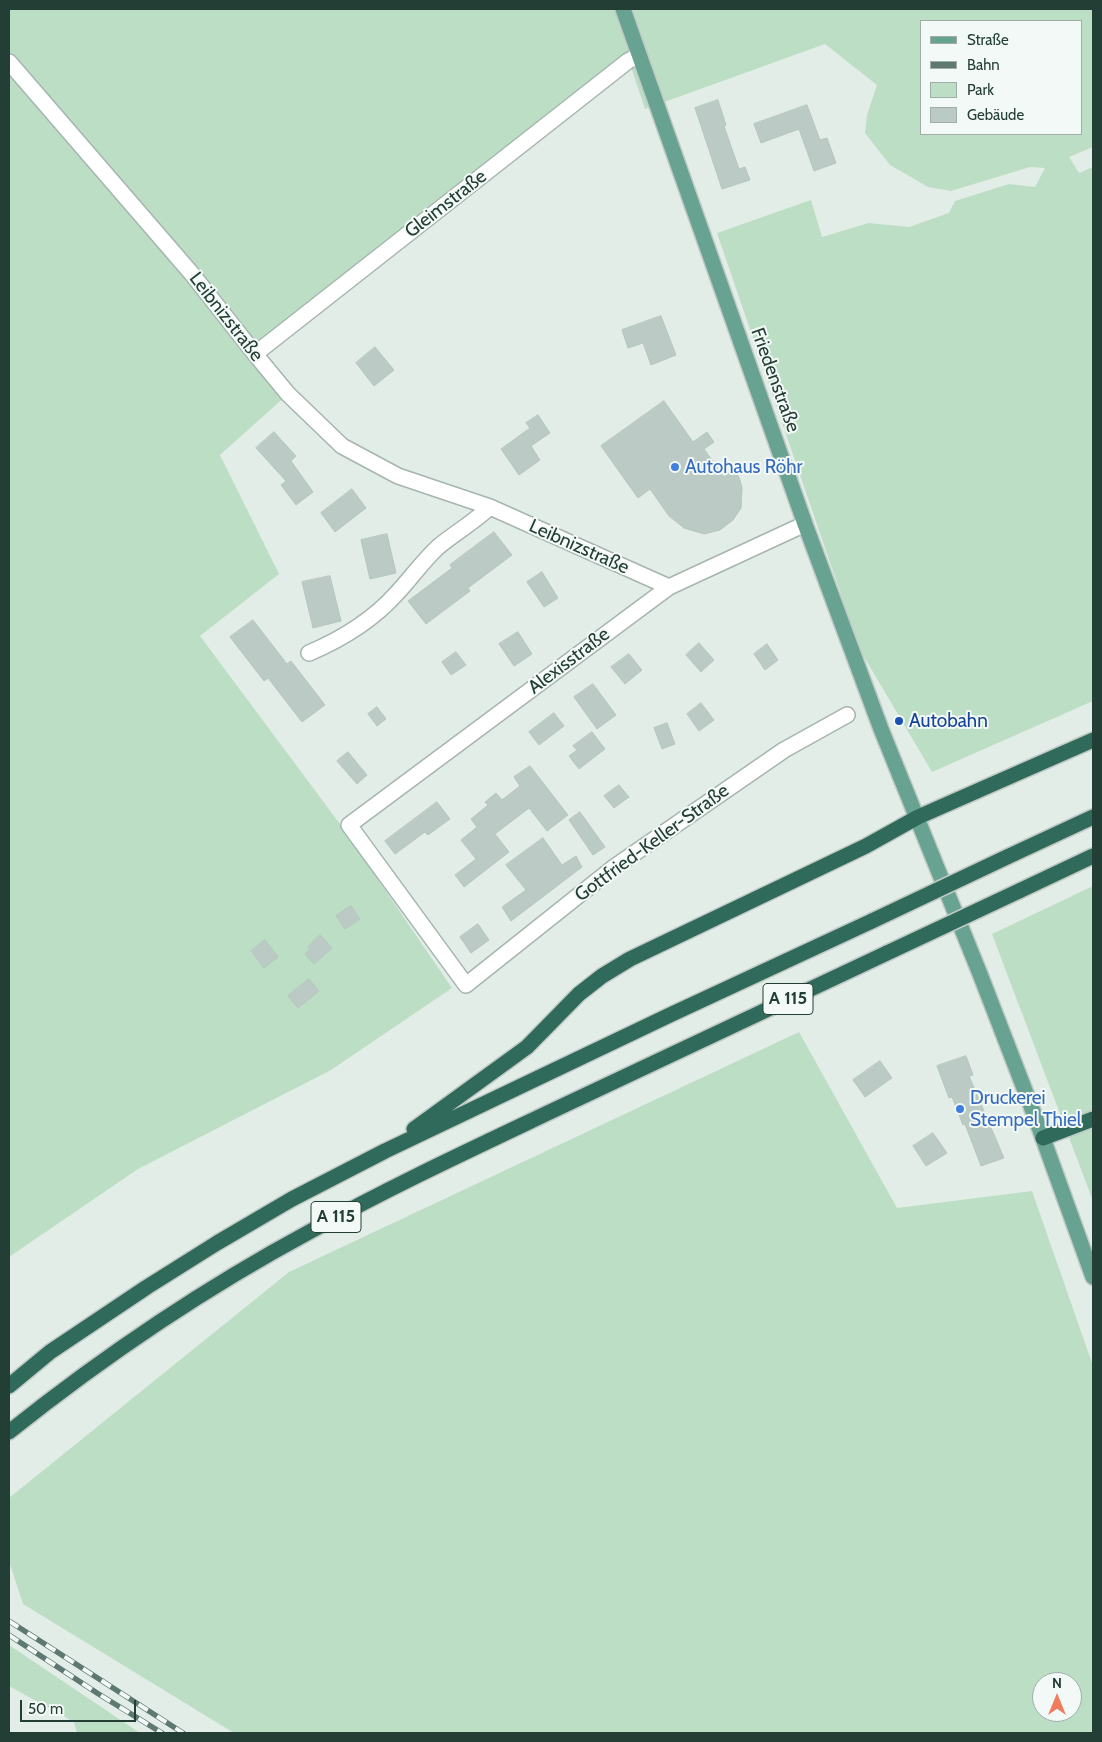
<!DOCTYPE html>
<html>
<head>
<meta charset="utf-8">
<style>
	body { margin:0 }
	#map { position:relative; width:1102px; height:1742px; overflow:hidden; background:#e3ede8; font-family:Cabin,sans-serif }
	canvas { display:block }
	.frame { position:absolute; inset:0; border:10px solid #233e35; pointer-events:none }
	.legend { position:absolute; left:920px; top:20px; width:162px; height:115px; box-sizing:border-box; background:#f3f9f6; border:1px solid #a0aea9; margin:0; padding:6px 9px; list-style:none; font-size:15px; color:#233e35 }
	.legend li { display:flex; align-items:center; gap:10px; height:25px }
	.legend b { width:25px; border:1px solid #a0aea9 }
	.north { position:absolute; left:1032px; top:1672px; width:50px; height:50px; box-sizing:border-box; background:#f3f9f6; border:1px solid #a0aea9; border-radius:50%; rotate:0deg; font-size:14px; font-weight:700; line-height:20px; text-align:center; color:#233e35 }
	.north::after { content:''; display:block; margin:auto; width:18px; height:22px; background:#f17b5d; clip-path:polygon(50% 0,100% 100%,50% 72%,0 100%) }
	.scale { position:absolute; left:20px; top:1700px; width:116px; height:22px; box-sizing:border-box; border:2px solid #233e35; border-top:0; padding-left:6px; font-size:15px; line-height:18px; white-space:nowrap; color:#233e35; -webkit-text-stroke:4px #f3f9f6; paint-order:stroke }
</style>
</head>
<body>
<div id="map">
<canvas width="1102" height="1742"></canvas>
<div class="frame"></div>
<ul class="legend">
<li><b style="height:6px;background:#68a290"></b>Straße</li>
<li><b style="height:6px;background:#5d7971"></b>Bahn</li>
<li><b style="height:14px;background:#bcdec4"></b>Park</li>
<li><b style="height:14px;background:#bbcac4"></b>Gebäude</li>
</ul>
<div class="north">N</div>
<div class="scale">50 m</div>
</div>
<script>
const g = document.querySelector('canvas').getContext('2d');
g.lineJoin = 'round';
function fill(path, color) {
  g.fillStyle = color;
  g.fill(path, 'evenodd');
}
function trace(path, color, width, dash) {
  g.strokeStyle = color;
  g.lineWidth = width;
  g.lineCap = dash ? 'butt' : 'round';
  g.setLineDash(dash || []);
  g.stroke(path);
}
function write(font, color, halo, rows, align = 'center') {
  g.font = font + ' Cabin,sans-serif';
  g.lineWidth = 4;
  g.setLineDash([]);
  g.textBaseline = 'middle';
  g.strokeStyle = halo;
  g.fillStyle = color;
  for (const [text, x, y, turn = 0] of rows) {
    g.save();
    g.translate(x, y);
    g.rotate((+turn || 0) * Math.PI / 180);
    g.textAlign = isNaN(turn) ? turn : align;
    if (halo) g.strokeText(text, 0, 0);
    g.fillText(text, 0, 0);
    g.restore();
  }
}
fill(new Path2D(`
	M 9,9 L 1093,9 L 1093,147 L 1069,157 L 1079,173 L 1093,167 L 1093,701 L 932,772 L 860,650 L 717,233 L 811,200 L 822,237 L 869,223 L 909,227 L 949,213 L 955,201 L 1009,184 L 1035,187 L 1045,168 L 1030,167 L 951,191 L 928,187 L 890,165 L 865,133 L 867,115 L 877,85 L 825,44 L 645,109 L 629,61 L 255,354 L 288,394 L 220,455 L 279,574 L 200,636 L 340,824 L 452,988 L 331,1070 L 138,1169 L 9,1257 ZM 921,21 L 1081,21 L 1081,134 L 921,134 Z
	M 1093,886 L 1093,1201 L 992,934 Z
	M 799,1032 L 897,1208 L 1032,1191 L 1093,1366 L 1093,1733 L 234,1733 L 23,1604 L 9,1561 L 9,1498 L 289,1272 ZM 1042,1682 L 1072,1682 L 1072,1712 L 1042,1712 Z
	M 9,1645 L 140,1733 L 77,1733 L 74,1722 L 9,1686 Z`), '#bcdec4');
const building = new Path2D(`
	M 718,100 L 726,125 L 724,126 L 739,169 L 745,167 L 750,180 L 722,189 L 695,108 Z
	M 807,105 L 820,140 L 827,138 L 836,163 L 814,171 L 799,129 L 761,143 L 754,124 Z
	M 661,316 L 676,355 L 651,365 L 643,343 L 628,348 L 622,330 Z
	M 375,347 L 394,370 L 374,386 L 356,363 Z
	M 664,401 L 693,442 L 707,432 L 714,442 L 704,449 L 724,477 L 735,469 L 740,480 L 742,488 L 741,508 L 733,520 L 720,530 L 704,534 L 684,528 L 669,516 L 650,489 L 638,498 L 601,446 Z
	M 538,415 L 550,433 L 531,446 L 540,460 L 519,475 L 501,449 L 530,428 L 526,423 Z
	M 274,432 L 296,456 L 291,461 L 313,492 L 296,505 L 281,485 L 286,481 L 256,448 Z
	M 352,489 L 366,508 L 335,532 L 321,513 Z
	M 494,532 L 512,555 L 468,588 L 470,591 L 426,624 L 408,601 L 452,568 L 450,565 Z
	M 387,534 L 396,573 L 370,579 L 361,540 Z
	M 542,572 L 558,598 L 544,607 L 527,582 Z
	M 330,576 L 341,621 L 313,628 L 302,582 Z
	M 253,620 L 287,664 L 291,661 L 325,705 L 302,722 L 268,678 L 264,681 L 230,637 Z
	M 518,632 L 532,654 L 514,666 L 499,644 Z
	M 699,643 L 714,660 L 701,672 L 686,655 Z
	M 767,644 L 778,660 L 765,670 L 754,654 Z
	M 456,652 L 466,665 L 451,675 L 442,662 Z
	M 629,654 L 642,670 L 625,684 L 611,667 Z
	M 593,684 L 616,715 L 597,729 L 574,697 Z
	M 701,703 L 714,720 L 699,731 L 687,714 Z
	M 377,707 L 386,719 L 377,726 L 368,714 Z
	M 554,713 L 564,726 L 539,745 L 529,732 Z
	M 667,723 L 675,744 L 662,749 L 654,728 Z
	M 592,732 L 605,749 L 579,769 L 569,756 L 577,750 L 573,746 Z
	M 348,752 L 367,775 L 357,784 L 337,761 Z
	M 530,766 L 568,815 L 547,831 L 529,808 L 495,834 L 509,852 L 464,887 L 455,875 L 476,859 L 461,840 L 477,827 L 471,819 L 488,805 L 485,802 L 496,793 L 502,800 L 520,786 L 514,777 Z
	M 619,785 L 629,797 L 614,808 L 604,796 Z
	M 437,802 L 450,819 L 428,835 L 425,832 L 395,854 L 385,841 Z
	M 580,812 L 605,847 L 593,855 L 569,820 Z
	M 543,838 L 562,865 L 576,856 L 582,867 L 511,921 L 502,907 L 526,890 L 506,865 Z
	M 351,906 L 360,919 L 345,929 L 336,916 Z
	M 478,924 L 489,940 L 471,953 L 460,937 Z
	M 320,935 L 332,948 L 314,964 L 305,954 L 310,949 L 308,947 Z
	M 265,940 L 278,957 L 264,968 L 251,951 Z
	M 309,979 L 319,991 L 298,1008 L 288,996 Z
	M 966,1056 L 973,1075 L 969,1076 L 1004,1158 L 981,1166 L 965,1124 L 963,1125 L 952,1097 L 949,1098 L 937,1066 Z
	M 880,1061 L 892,1078 L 865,1097 L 853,1080 Z
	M 933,1133 L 947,1153 L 926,1166 L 913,1146 Z`);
fill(building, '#bbcac4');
trace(building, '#b5c6be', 1);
const minor = new Path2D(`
	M 9,62 L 192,274 L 255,354 L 288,394 L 342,446 L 398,476 L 490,507 L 669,587
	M 255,354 L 628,61 L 639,55
	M 805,524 L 669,587 L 349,825 L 466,985 L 613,868 L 784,750 L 847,715
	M 309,653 C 342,639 373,620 397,593 C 411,578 423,561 438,547 C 455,533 474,522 490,507`);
const major = new Path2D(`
	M 623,9 L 805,524 L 881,729 L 980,974 L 1036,1119 L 1093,1277`);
const highway = new Path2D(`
	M 1007,857 L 1093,817
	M 1019,891 L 1093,856
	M 414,1129 L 527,1047 L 579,994 L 602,976 L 630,959 L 866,846 L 918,817 L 1093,740
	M 1043,1138 L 1093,1119
	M 9,1386 L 50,1352 L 147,1287 L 217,1243 L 292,1199 L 385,1151 L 672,1014 L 872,921
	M 9,1432 C 103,1357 205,1288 311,1231 C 390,1187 472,1149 554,1110 C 665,1057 776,1005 887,953`);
trace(minor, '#a6b5af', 18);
trace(major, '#c1c9c6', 18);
trace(highway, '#c1c9c6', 18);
trace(minor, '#fff', 15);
trace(major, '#68a290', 15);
trace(highway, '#2f6a5b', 15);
const rail = new Path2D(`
	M 9,1621 L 183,1733
	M 9,1635 L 97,1693 L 162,1733`);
trace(rail, '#5d7971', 5.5);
trace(rail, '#f3f9f6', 4, [11]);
const highwayBridge = new Path2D(`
	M 872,921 L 1007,857
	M 887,953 L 1019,891`);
trace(highwayBridge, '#c1c9c6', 18, []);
trace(highwayBridge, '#2f6a5b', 15);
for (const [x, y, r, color] of [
	[675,467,5,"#3f7fe0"],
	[899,721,5,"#1a4fb4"],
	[960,1109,5,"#3f7fe0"]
]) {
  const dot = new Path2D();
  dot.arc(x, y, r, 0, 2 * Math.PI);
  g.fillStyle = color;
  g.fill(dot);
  trace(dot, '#f3f9f6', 2);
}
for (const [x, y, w] of [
	[788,999,50],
	[336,1217,50]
]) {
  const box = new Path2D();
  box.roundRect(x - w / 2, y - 15.5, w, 31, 4);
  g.fillStyle = '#f3f9f6';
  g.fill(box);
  trace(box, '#233e35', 1);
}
write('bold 18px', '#233e35', null, [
	["A 115",788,999],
	["A 115",336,1217]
]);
write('19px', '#233e35', '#f3f9f6', [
	["Gleimstraße",446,204,-38],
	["Leibnizstraße",226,317,52],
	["Friedenstraße",775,380,70],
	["Leibnizstraße",579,547,24],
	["Alexisstraße",569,661,-37],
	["Gottfried-Keller-Straße",652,843,-36]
]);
write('19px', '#366cbe', '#f3f9f6', [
	["Autohaus Röhr",685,467],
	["Druckerei",970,1098],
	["Stempel Thiel",970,1120]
], 'left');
write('19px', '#164399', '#f3f9f6', [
	["Autobahn",909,721]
], 'left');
</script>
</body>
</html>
